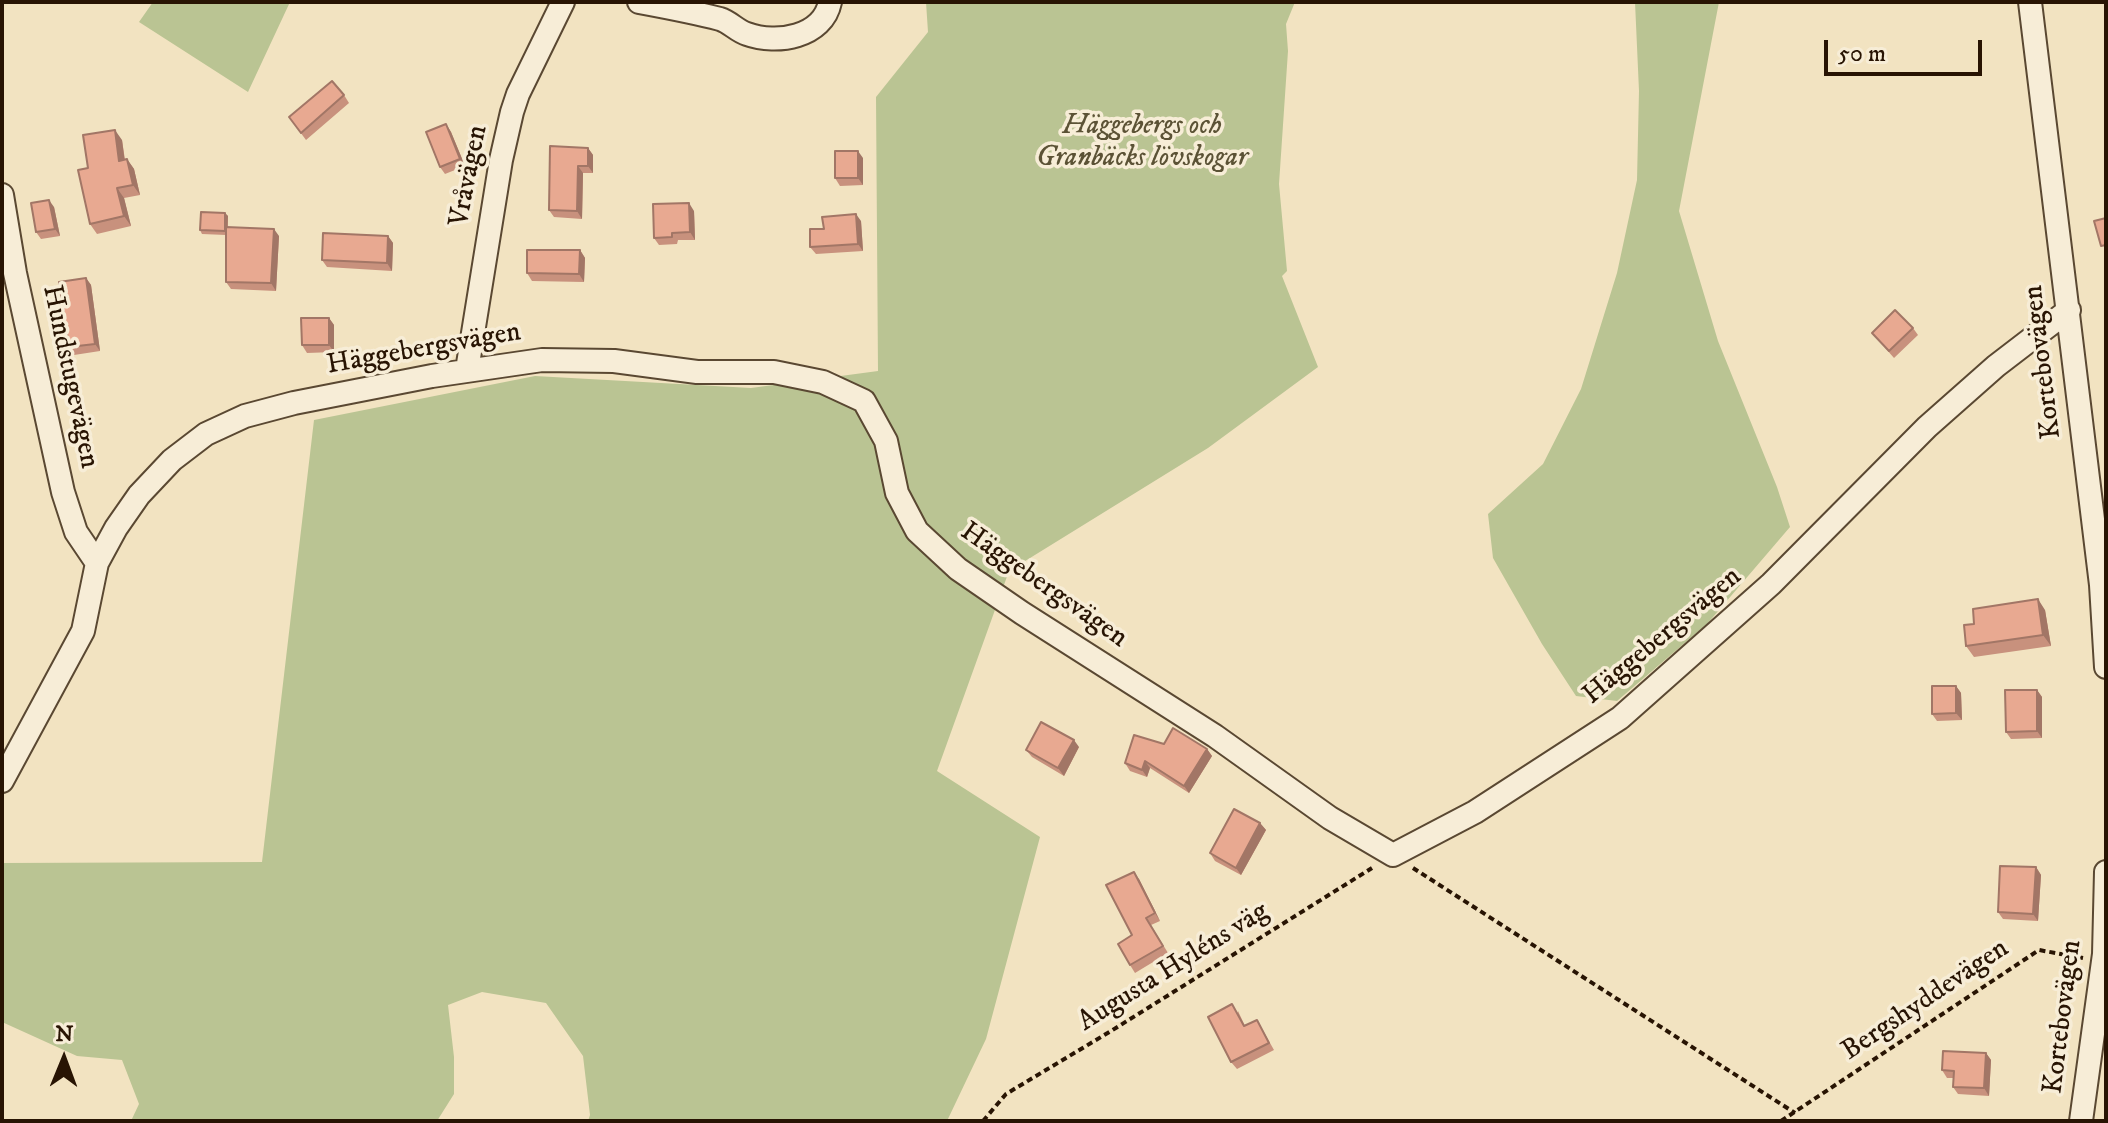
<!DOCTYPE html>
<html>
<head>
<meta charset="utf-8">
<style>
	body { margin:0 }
	#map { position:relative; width:2108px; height:1123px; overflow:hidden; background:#f2e3c1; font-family:"IM FELL DW Pica",serif }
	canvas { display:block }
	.frame { position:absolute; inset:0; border:4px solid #281403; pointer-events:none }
	.north { position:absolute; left:24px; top:1019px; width:80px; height:80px; -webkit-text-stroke:6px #f7edd7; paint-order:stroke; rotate:1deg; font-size:22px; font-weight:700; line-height:32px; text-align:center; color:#281403 }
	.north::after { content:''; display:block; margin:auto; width:28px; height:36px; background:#281403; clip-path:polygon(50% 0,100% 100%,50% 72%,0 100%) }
	.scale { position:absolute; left:1824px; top:40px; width:158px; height:36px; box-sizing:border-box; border:4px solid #281403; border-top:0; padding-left:10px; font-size:24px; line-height:28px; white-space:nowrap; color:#281403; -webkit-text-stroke:6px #f7edd7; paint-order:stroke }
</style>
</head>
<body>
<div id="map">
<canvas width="2108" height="1123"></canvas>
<div class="frame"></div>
<div class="north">N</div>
<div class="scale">50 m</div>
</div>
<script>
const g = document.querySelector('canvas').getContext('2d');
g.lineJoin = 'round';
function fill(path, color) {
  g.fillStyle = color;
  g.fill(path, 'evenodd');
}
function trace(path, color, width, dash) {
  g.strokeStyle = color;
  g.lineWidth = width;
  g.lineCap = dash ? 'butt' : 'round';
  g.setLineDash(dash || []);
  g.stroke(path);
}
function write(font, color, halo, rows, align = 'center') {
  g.font = font + ' "IM FELL DW Pica",serif';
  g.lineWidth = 7;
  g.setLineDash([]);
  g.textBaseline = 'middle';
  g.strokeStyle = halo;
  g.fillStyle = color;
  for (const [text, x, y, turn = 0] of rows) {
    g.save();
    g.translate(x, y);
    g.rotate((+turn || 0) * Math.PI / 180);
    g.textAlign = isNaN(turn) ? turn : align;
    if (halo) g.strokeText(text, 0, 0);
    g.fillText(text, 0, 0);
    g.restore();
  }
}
fill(new Path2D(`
	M 153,2 L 290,2 L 248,92 L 139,22 Z
	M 926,2 L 1295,2 L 1286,24 L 1288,51 L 1279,184 L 1287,271 L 1282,276 L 1318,367 L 1208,448 L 1009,571 L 937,771 L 1040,837 L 986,1039 L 947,1121 L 588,1121 L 590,1115 L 583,1056 L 546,1003 L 482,992 L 448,1005 L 454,1057 L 454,1094 L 437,1121 L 131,1121 L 139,1104 L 122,1060 L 77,1056 L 2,1022 L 2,863 L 262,862 L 314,420 L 535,376 L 751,388 L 878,371 L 876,97 L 928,32 Z
	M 1635,2 L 1719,2 L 1679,211 L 1718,341 L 1777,487 L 1790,527 L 1707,624 L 1617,701 L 1576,696 L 1542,644 L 1493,558 L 1488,514 L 1543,464 L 1581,389 L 1617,273 L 1637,180 L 1639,91 Z`), '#bac493');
const minor = new Path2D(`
	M 639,2 C 666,7 693,12 720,19 C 730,22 737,31 747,34 C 777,45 823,37 830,2
	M 2030,2 L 2101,585 L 2106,667
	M 2,195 L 15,273 L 63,492 L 76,532 L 97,563
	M 467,370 L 501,160 L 512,112 L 518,94 L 563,2
	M 2,781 L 83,631 L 97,563 L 116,528 L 139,495 L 172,460 L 206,434 L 245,416 L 294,403 L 432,376 L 542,360 L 614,361 L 697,372 L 774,372 L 823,382 L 864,401 L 886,441 L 897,493 L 917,531 L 958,569 L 1022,613 L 1215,736 L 1330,818 L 1393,855 L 1475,812 L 1620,718 L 1771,584 L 1927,427 L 1996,366 L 2069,310
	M 2081,1121 L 2104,954 L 2106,872`);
trace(minor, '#5a4832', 26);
trace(new Path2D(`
	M 1413,868 L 1795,1113
	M 983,1121 L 1006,1094 L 1111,1031 L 1372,868
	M 1781,1121 L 2039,950 L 2083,958`), '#281403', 4, [6, 4]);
trace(minor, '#f7edd7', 22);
fill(new Path2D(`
	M 344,95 L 349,103 L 306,140 L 289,117 Z
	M 446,124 L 451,132 L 465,166 L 445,174 L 440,167 Z
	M 122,140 L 125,160 L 127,159 L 134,169 L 140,195 L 124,198 L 131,226 L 97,234 L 90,224 L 88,168 Z
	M 588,148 L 593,155 L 593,173 L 583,173 L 582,219 L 554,217 L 549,210 Z
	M 863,158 L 863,185 L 840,186 L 835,178 Z
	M 54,207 L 60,236 L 41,239 L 36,232 Z
	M 694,211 L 695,240 L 678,240 L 677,244 L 659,245 L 654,238 Z
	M 225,213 L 228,216 L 228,227 L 279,236 L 276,291 L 231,289 L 226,282 L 226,235 L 202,234 L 200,230 Z
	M 861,221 L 863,251 L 816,254 L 810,247 L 824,229 Z
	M 388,236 L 393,243 L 392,271 L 327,267 L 322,260 Z
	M 580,250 L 585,258 L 584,282 L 532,281 L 527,273 Z
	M 86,278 L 91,285 L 100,351 L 74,355 L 69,347 Z
	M 329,318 L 334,325 L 334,352 L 307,353 L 302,345 Z
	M 1913,328 L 1918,335 L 1894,358 L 1872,333 Z
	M 2045,610 L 2051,646 L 1974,657 L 1966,646 L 1974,624 Z
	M 1956,686 L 1961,693 L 1962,720 L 1937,721 L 1932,714 Z
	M 2037,690 L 2042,697 L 2042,738 L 2011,739 L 2006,732 Z
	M 1164,744 L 1207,749 L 1212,756 L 1189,793 L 1150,768 L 1147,777 L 1130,771 L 1125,763 Z
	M 1079,747 L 1064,776 L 1032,757 L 1026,750 Z
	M 1260,823 L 1266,830 L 1241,875 L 1215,861 L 1210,853 Z
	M 2036,867 L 2041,875 L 2038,921 L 2003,919 L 1998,912 Z
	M 1139,879 L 1160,921 L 1151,925 L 1168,953 L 1135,973 L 1130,965 L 1132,935 Z
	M 1238,1011 L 1245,1026 L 1257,1020 L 1274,1050 L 1237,1069 L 1231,1062 Z
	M 1986,1053 L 1991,1060 L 1989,1096 L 1958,1094 L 1953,1087 L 1954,1078 L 1947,1078 L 1942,1070 Z`), '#c8917d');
fill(new Path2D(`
	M 446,124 L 451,132 L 465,166 L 460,159 Z
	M 115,130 L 122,140 L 126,171 L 119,161 Z
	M 588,148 L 593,155 L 593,173 L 588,166 Z
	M 858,151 L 863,158 L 863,185 L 858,178 Z
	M 127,159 L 134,169 L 140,195 L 133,185 Z
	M 578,166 L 583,173 L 582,219 L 577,211 Z
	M 117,188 L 124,198 L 131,226 L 124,216 Z
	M 49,200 L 54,207 L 60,236 L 55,229 Z
	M 689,203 L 694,211 L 695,240 L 690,232 Z
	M 225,213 L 228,216 L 227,235 L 225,231 Z
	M 856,214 L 861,221 L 863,251 L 858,244 Z
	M 274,229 L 279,236 L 276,291 L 271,283 Z
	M 388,236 L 393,243 L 392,271 L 387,263 Z
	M 580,250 L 585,258 L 584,282 L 579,274 Z
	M 86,278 L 91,285 L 100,351 L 95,344 Z
	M 329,318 L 334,325 L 334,352 L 329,345 Z
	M 2038,599 L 2045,610 L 2051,646 L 2043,635 Z
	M 1956,686 L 1961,693 L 1962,720 L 1956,713 Z
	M 2037,690 L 2042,697 L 2042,738 L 2037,731 Z
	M 1074,740 L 1079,747 L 1064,776 L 1058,768 Z
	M 1207,749 L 1212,756 L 1189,793 L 1184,786 Z
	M 1145,761 L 1150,768 L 1147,777 L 1142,770 Z
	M 1260,823 L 1266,830 L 1241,875 L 1236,868 Z
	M 2036,867 L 2041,875 L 2038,921 L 2033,914 Z
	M 1134,872 L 1139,879 L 1160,921 L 1155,913 Z
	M 1986,1053 L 1991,1060 L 1989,1096 L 1984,1088 Z`), '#a27666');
const building = new Path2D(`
	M 332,81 L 344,95 L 301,133 L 289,117 Z
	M 446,124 L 460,159 L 440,167 L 426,132 Z
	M 115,130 L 119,161 L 127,159 L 133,185 L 117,188 L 124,216 L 90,224 L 78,170 L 88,168 L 83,135 Z
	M 550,146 L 588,148 L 588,166 L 578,166 L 577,211 L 549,210 Z
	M 835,151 L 858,151 L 858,178 L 835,178 Z
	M 49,200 L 55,229 L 36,232 L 31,203 Z
	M 689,203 L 690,232 L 672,233 L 672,237 L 654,238 L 653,204 Z
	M 201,212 L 225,213 L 225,231 L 200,230 Z
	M 856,214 L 858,244 L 810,247 L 810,229 L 824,229 L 822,217 Z
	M 2106,218 L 2106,245 L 2101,246 L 2094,221 Z
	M 226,227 L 274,229 L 271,283 L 226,282 Z
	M 323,233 L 388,236 L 387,263 L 322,260 Z
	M 527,250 L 580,250 L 579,274 L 527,273 Z
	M 86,278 L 95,344 L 69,347 L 59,282 Z
	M 1895,310 L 1913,328 L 1889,351 L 1872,333 Z
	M 301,318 L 329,318 L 329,345 L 302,345 Z
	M 2038,599 L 2043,635 L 1966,646 L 1964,625 L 1974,624 L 1973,609 Z
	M 1932,686 L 1956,686 L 1956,713 L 1932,714 Z
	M 2005,690 L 2037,690 L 2037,731 L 2006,732 Z
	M 1041,722 L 1074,740 L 1058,768 L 1026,750 Z
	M 1173,728 L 1207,749 L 1184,786 L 1145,761 L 1142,770 L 1125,763 L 1134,735 L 1164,744 Z
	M 1234,809 L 1260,823 L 1236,868 L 1210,853 Z
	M 2000,866 L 2036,867 L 2033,914 L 1998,912 Z
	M 1134,872 L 1155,913 L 1146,918 L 1163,946 L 1130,965 L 1118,944 L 1132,935 L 1106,885 Z
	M 1232,1004 L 1244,1026 L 1257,1020 L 1269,1043 L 1231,1062 L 1208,1017 Z
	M 1943,1051 L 1986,1053 L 1984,1088 L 1953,1087 L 1954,1071 L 1942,1070 Z`);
fill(building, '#e8a991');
trace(building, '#a27666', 2);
write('italic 28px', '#5b5235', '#f7edd7', [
	["Häggebergs och",1142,127],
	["Granbäcks lövskogar",1142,159]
]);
write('28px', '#281403', '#f7edd7', [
	["Vråvägen",470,176,-79],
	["Häggebergsvägen",424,350,-10],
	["Kortebovägen",2044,362,-97],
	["Hundstugevägen",69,377,78],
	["Häggebergsvägen",1043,586,35],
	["Häggebergsvägen",1663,637,-40],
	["Augusta Hyléns väg",1174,968,-32],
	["Bergshyddevägen",1926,1001,-34],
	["Kortebovägen",2064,1017,-83]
]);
</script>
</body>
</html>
